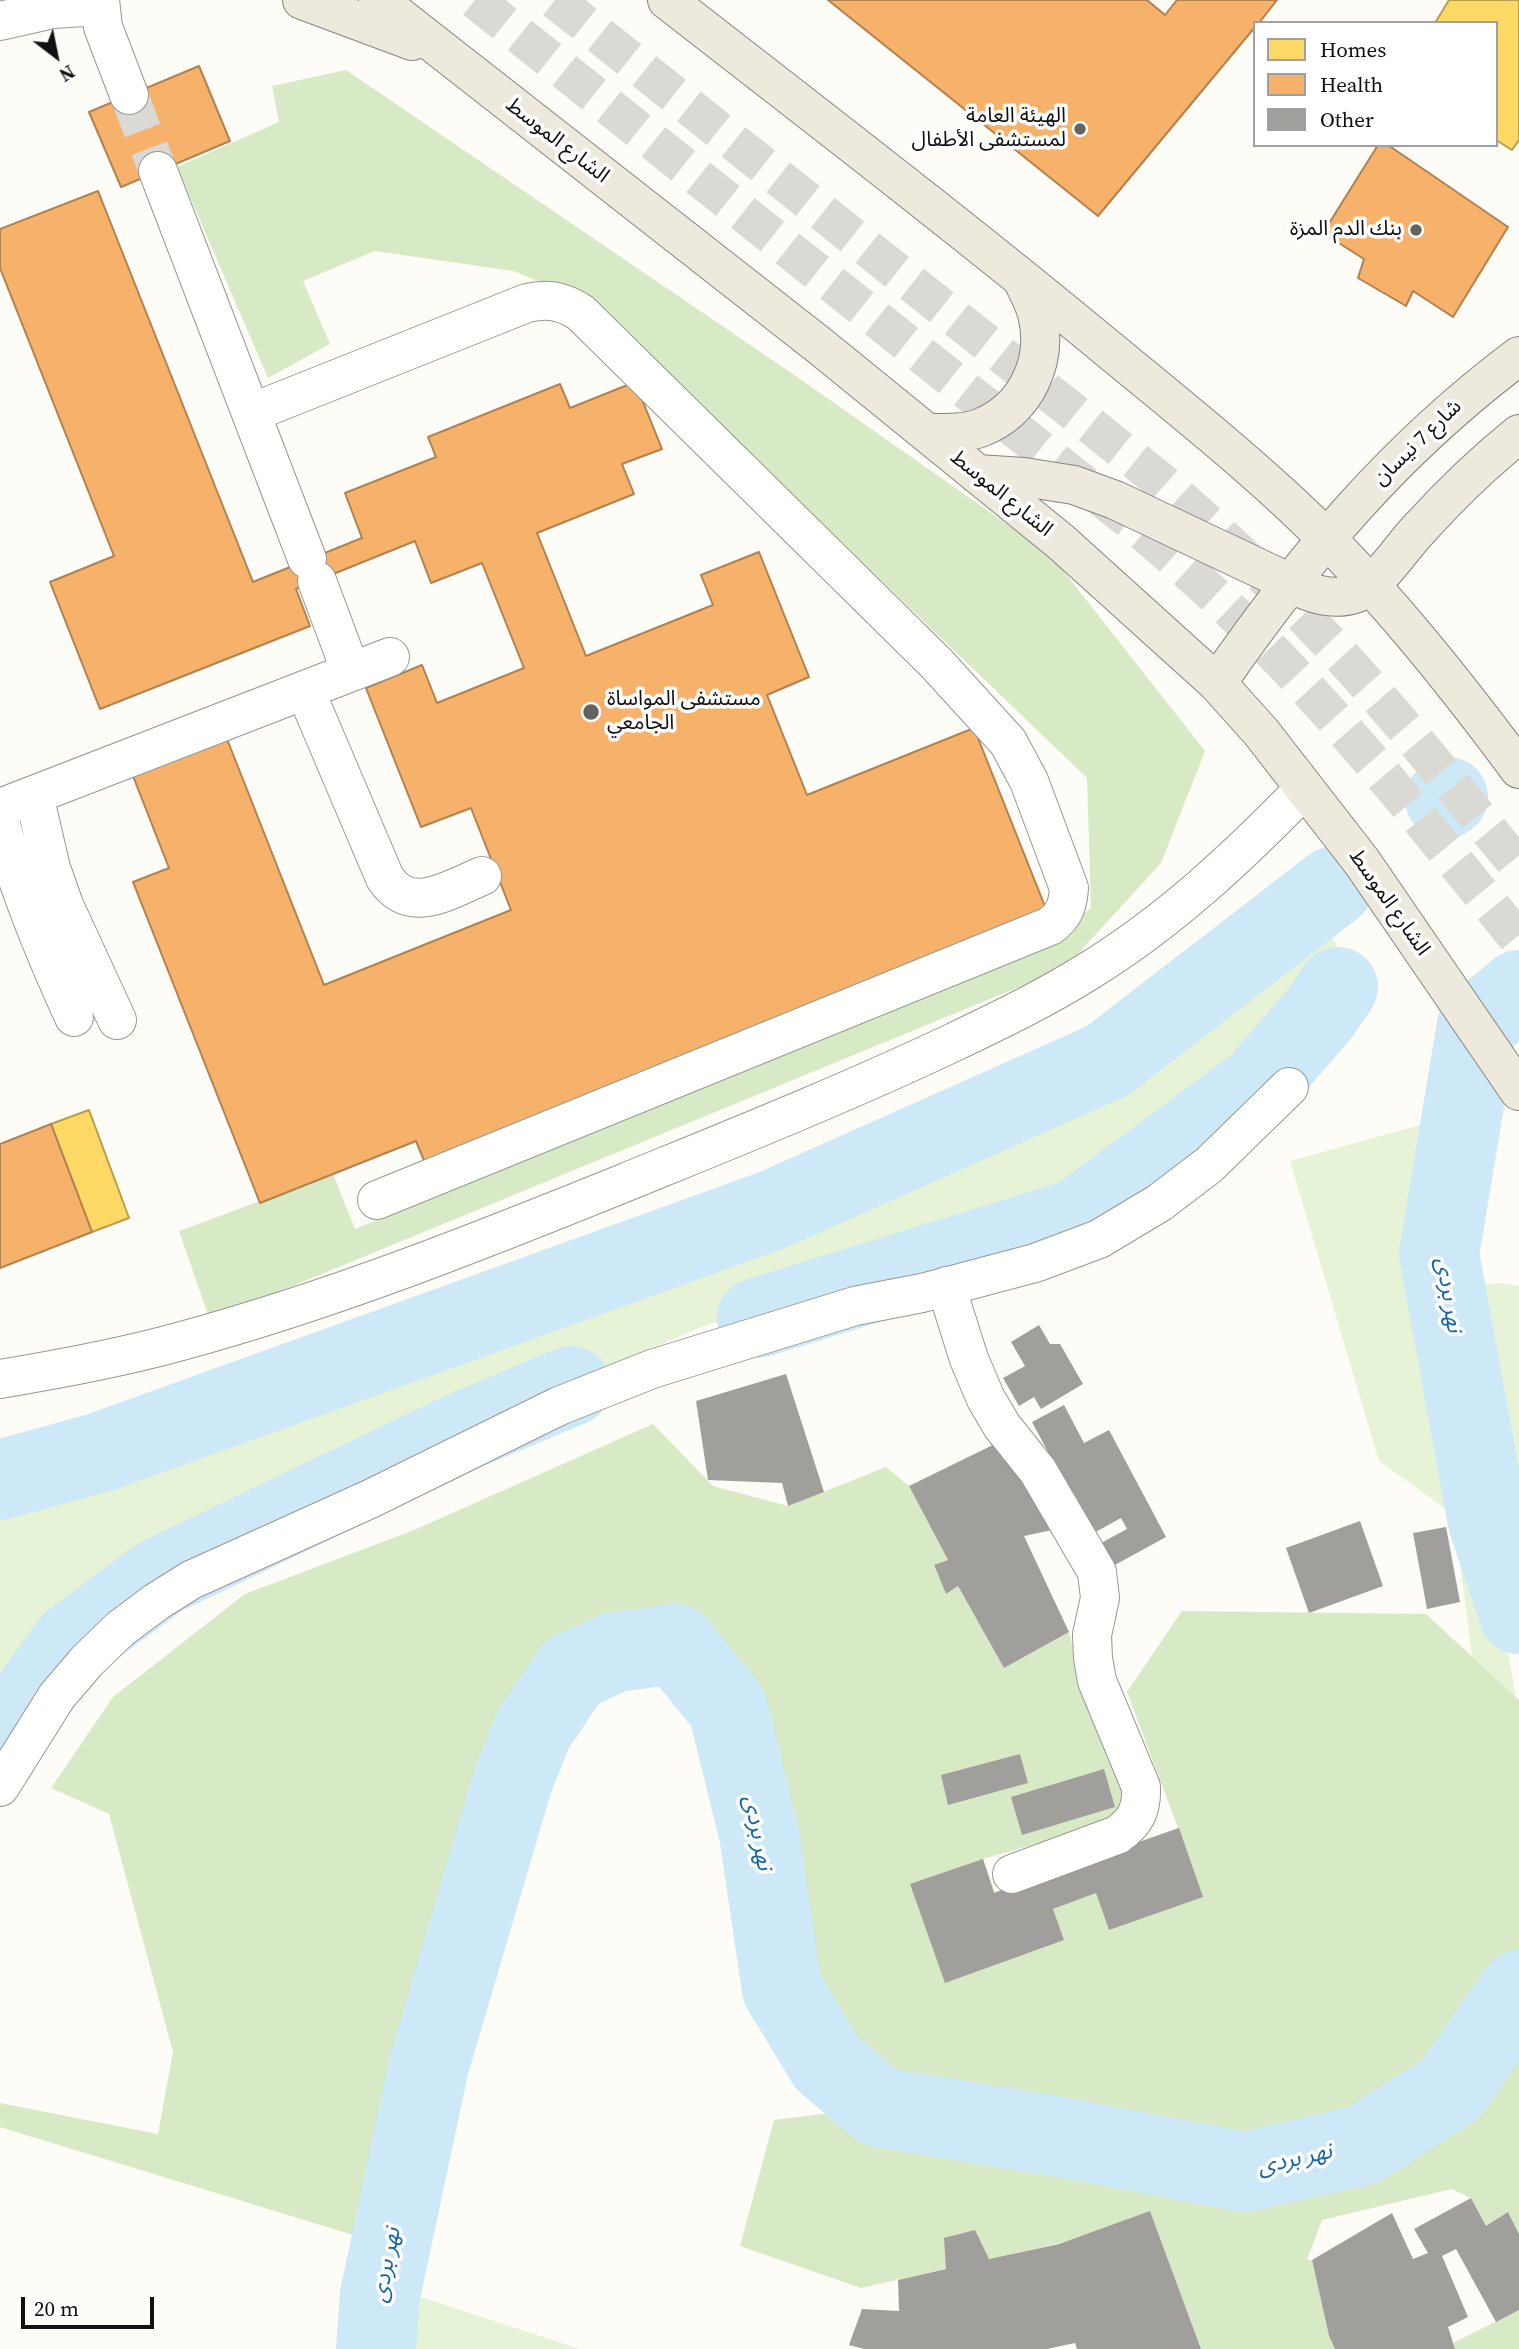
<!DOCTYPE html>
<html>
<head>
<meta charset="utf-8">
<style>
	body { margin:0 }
	#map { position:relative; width:1519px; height:2349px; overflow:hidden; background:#fdfcf7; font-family:"Source Serif 4",serif }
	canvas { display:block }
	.legend { position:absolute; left:1253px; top:21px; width:245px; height:126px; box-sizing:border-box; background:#fff; border:2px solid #a0a0a0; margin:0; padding:9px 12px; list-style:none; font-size:21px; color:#111 }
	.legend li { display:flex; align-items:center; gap:14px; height:35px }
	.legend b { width:35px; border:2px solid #a0a0a0 }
	.north { position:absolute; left:21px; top:21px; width:70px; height:70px; -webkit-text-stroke:5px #fff; paint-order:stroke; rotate:148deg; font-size:19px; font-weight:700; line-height:28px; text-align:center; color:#111 }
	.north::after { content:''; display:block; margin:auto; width:24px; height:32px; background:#111; clip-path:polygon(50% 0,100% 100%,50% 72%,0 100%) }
	.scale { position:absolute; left:21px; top:2297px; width:133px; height:32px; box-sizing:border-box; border:4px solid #111; border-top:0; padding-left:9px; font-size:21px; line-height:24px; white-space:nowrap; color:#111; -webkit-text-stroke:5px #fff; paint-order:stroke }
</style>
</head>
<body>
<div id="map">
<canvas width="1519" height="2349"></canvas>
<ul class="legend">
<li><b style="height:19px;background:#ffd966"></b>Homes</li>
<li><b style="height:19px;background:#f6b26b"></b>Health</li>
<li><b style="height:19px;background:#a19f9c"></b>Other</li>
</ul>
<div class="north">N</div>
<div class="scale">20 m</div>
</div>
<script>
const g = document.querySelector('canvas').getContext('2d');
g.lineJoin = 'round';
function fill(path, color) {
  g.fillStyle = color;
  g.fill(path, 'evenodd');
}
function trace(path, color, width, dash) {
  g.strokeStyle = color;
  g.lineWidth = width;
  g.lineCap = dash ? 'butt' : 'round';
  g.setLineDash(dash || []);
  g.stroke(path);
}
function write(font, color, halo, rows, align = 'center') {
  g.font = font + ' "Source Serif 4","Noto Sans Arabic",serif';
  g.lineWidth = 7;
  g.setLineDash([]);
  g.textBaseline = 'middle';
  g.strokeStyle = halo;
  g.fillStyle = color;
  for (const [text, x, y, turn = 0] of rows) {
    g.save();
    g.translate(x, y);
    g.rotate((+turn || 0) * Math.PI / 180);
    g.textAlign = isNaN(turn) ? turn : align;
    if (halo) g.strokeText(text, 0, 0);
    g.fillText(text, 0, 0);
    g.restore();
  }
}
fill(new Path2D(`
	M 1325,927 L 1338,947 L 1255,1083 L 1070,1213 L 701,1327 L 480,1422 L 163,1568 L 54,1650 L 0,1737 L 0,1504 L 110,1471 L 769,1233 L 1118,1072 Z
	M 1435,1121 L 1420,1249 L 1448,1404 L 1475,1533 L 1502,1619 L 1516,1697 L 1472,1657 L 1454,1515 L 1379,1461 L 1290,1161 Z
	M 1499,1283 L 1519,1286 L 1519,1482 L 1472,1286 Z
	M 390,2287 L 580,2349 L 385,2349 Z`), '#e7f3d7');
fill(new Path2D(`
	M 346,70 L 790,372 L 1051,555 L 1205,751 L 1161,863 L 1065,968 L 210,1320 L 179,1231 L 333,1174 L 355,1229 L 1056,936 L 1091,908 L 1087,778 L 640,349 L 583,299 L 513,271 L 375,251 L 303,281 L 330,344 L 268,378 L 177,167 L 279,122 L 272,86 Z
	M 653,1424 L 713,1486 L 788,1506 L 886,1467 L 909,1486 L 948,1560 L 934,1566 L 946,1594 L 958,1586 L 1004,1668 L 1069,1632 L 1078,1668 L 1131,1775 L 1119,1813 L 1092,1828 L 983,1859 L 995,1892 L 1178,1828 L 1127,1692 L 1182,1611 L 1426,1614 L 1519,1700 L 1519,2234 L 1509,2213 L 1486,2226 L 1471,2198 L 1452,2189 L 1322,2220 L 1307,2260 L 1312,2260 L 1329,2336 L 1335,2349 L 1201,2349 L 1150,2211 L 1091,2236 L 861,2288 L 740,2246 L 774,2120 L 879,2107 L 884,2098 L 826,2049 L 795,1980 L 760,1756 L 730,1688 L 701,1648 L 643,1621 L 545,1642 L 496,1745 L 360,2237 L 0,2127 L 0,2103 L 158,2134 L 173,2052 L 109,1814 L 51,1788 L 113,1697 L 245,1594 L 414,1530 Z
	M 1519,2310 L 1519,2349 L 1455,2349 L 1453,2343 Z`), '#d8eac5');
const homes = new Path2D(`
	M 1449,0 L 1519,0 L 1519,140 L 1512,150 L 1496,140 L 1496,23 L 1435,23 Z
	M 89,1110 L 129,1218 L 92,1232 L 51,1124 Z`);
fill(homes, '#ffd966');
trace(homes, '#b89d4c', 2);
const health = new Path2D(`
	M 828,0 L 1147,0 L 1165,15 L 1177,0 L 1277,0 L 1259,23 L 1255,23 L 1255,27 L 1098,216 Z
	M 199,66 L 230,141 L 121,187 L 89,112 Z
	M 1378,145 L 1388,145 L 1508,227 L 1453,317 L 1413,291 L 1406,306 L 1358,278 L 1364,259 L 1323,233 Z
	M 98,191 L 253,582 L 362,538 L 345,493 L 436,457 L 428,437 L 560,384 L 570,408 L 635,382 L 662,449 L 622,464 L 634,494 L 537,533 L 586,656 L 713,605 L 701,575 L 759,552 L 809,677 L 767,695 L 807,795 L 974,728 L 1048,914 L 425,1163 L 416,1141 L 260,1203 L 133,882 L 169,868 L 133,776 L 227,739 L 324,985 L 511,910 L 471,808 L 421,827 L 366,688 L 422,665 L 437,703 L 524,668 L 482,563 L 431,583 L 415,541 L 296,589 L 310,626 L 100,709 L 50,582 L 114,556 L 0,268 L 0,229 Z
	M 51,1124 L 92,1232 L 0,1268 L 0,1144 Z`);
fill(health, '#f6b26b');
trace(health, '#b18250', 2);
trace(new Path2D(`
	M 1445,799 L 1448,797
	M 1519,990 L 1477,1025 L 1439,1254 L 1488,1522 L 1519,1614
	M 757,1318 L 1077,1219 L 1258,1085 L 1321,1012 L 1338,987
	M 0,1480 L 101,1452 L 770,1211 L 1107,1061 L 1334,886
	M 0,1742 L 71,1643 L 160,1577 L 464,1431 L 571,1386
	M 376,2349 L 380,2295 L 429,2065 L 513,1780 L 533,1730 L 572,1672 L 615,1652 L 676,1644 L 728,1708 L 759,1834 L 782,1989 L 827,2063 L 879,2107 L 1061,2137 L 1245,2172 L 1363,2145 L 1451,2089 L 1519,1990`), '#cde8f7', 80);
fill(new Path2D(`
	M 1039,1325 L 1050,1344 L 1060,1344 L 1083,1384 L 1041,1409 L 1034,1397 L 1019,1406 L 1003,1378 L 1025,1366 L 1011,1342 Z
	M 786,1374 L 824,1492 L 788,1506 L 782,1483 L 708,1480 L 696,1401 Z
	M 1064,1405 L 1084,1443 L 1109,1430 L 1166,1537 L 1113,1566 L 1101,1543 L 1127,1529 L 1121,1518 L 1092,1534 L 1032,1422 Z
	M 1003,1440 L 1052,1530 L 1024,1536 L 1069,1632 L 1004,1668 L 958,1586 L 946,1594 L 934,1565 L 948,1560 L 909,1486 Z
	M 1360,1521 L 1383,1586 L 1309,1613 L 1286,1548 Z
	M 1446,1527 L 1460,1602 L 1427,1609 L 1413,1533 Z
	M 1020,1754 L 1028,1783 L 948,1805 L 941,1775 Z
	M 1104,1769 L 1115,1807 L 1022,1835 L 1011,1797 Z
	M 1179,1828 L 1203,1897 L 1109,1930 L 1096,1893 L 1053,1909 L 1064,1940 L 945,1983 L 910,1884 L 983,1859 L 994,1893 Z
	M 1471,2198 L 1486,2226 L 1508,2212 L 1519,2234 L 1519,2310 L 1496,2322 L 1456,2249 L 1442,2256 L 1468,2317 L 1448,2327 L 1455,2349 L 1335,2349 L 1329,2336 L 1312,2260 L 1392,2213 L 1413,2259 L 1428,2253 L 1414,2229 Z
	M 1150,2211 L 1201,2349 L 1077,2349 L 1075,2343 L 1047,2349 L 864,2349 L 849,2345 L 862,2309 L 899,2311 L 898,2280 L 946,2269 L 944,2238 L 975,2230 L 989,2259 L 1059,2244 Z`), '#a19f9c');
trace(new Path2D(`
	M 129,95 L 158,171`), '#dad9d4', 38, [38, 19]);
trace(new Path2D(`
	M 475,0 L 1133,523 C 1192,574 1250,626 1303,684 C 1379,766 1448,854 1519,940
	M 555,0 L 1163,483 C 1223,536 1281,591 1336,650 C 1400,719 1459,794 1519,867`), '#dad9d4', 38, [38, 19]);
const minor = new Path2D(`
	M 100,0 L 103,27 L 129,95
	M 0,21 L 53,9 L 100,6
	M 158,171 L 307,559
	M 251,413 L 527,303 C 548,298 563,301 581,313 L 937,664 L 1008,742 L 1029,781 L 1069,888 C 1068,905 1064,916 1050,926 L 377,1200
	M 317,581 L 351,672
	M 305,690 L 385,878 C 411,916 448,890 482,876
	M 34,795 L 51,868 L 64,905 L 117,1020
	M 0,808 L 390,657
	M 0,821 C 18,889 45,953 74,1017
	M 946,1286 L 969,1359 L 986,1399 L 1002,1426 L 1038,1471 L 1097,1572 L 1100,1598 L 1092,1635 L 1093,1658 L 1097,1681 L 1141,1787 C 1142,1809 1136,1822 1117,1835 L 1012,1874
	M 0,1379 C 60,1369 120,1358 178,1342 C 330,1301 478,1242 624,1183 C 734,1138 844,1094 952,1043 C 998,1021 1044,999 1087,972 C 1169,922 1238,857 1304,789
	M 0,1787 L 57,1696 L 87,1661 L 120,1629 L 156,1602 L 191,1580 L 370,1499 L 559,1406 L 652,1369 L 855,1306 L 922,1293 L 1035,1263 L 1099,1239 L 1159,1203 L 1209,1165 L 1289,1087`);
const major = new Path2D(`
	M 302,0 L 412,41
	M 378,0 L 820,346 L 1061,542 L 1217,683 L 1261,732 L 1362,862 L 1519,1091
	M 667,0 C 816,116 966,231 1112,352 C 1173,402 1235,452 1293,506 C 1377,585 1450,676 1519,769
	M 927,433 C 944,433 963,434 980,428 C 1026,410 1049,361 1037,314 C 1034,302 1027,290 1022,279
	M 977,474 L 1024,477 L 1074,485 L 1115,500 L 1305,590 C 1322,597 1339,600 1357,593 C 1381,582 1402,546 1421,527 C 1451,494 1484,462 1519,434
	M 1217,683 C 1305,556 1395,449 1519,356`);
trace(minor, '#979795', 40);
trace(major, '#858482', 40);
trace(minor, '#fffffe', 38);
trace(major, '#ede9dc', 38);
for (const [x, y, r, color] of [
	[1080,129,7,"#646362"],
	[1416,230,7,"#646362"],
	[591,712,9,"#646362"]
]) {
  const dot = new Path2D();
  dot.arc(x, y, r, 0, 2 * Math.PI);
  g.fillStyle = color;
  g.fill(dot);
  trace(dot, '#fff', 2.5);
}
write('21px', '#111', '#fff', [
	["الهيئة العامة",1066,117],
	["لمستشفى الأطفال",1066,141],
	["بنك الدم المزة",1402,230],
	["مستشفى المواساة",607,700,"left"],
	["الجامعي",607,724,"left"]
], 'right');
write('21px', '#111', '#fff', [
	["الشارع الموسط",557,141,38],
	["شارع 7 نيسان",1418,443,-44],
	["الشارع الموسط",1001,494,39],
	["الشارع الموسط",1389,903,55]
]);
write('italic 23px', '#1768a6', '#fff', [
	["نهر بردى",1448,1295,81],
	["نهر بردى",757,1833,79],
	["نهر بردى",1295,2160,-13],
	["نهر بردى",387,2265,-79]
]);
</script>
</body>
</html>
